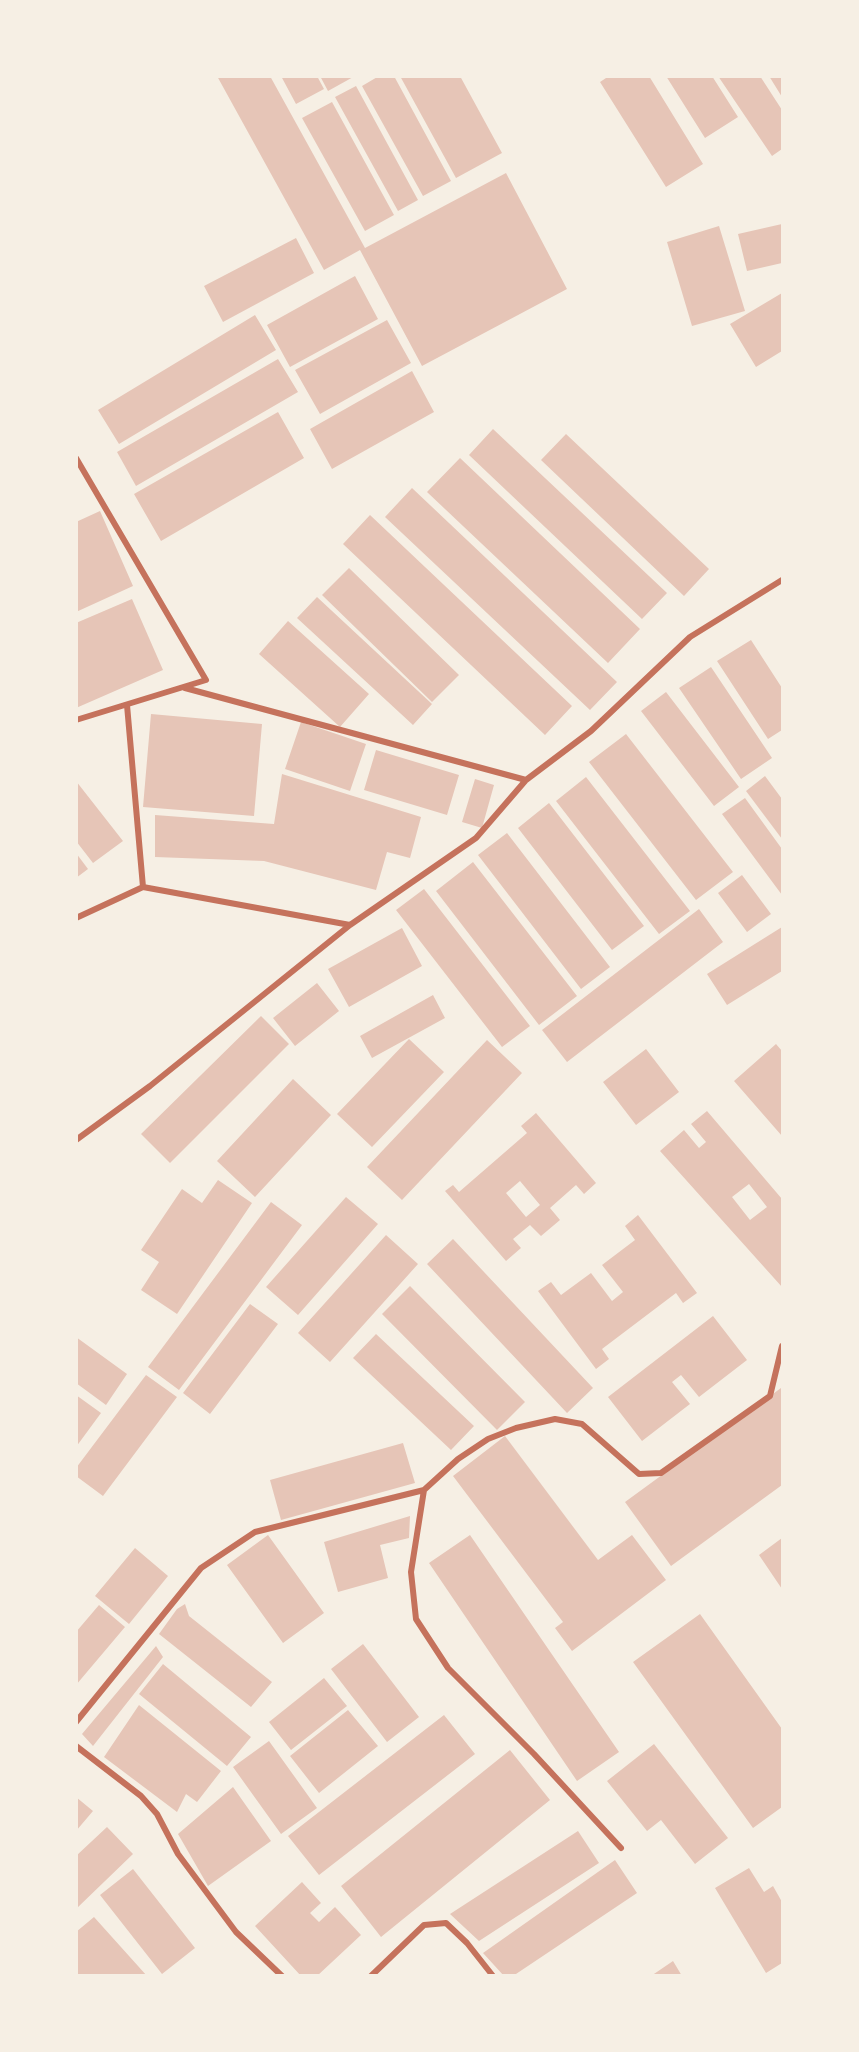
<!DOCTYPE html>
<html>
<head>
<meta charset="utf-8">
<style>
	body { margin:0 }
	#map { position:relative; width:859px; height:2052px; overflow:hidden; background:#f6efe4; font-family:Poppins,sans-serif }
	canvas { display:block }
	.frame { position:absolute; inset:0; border:78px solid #f6efe4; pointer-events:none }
</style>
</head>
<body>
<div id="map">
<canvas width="859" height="2052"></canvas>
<div class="frame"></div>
</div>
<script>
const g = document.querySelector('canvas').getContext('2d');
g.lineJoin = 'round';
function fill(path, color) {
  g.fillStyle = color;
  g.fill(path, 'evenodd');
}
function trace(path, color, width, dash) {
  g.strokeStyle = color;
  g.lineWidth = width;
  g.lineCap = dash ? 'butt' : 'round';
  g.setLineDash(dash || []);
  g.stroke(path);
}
fill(new Path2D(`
	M 217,76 L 270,76 L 365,248 L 506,173 L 567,289 L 422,366 L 360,250 L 324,270 Z
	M 281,76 L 317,76 L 324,89 L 296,104 Z
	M 320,76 L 355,76 L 328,91 Z
	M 379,76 L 394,76 L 451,181 L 423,196 L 362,86 Z
	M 400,76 L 460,76 L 502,153 L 456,178 Z
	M 609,76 L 649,76 L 703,164 L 666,187 L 600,82 Z
	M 666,76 L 712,76 L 738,117 L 705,138 Z
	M 718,76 L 760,76 L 782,110 L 782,149 L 772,156 Z
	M 769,76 L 782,76 L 782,97 Z
	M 356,86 L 418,200 L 398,211 L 335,97 Z
	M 332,102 L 394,215 L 365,231 L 302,118 Z
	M 782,224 L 782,263 L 747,271 L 738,234 Z
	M 719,226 L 745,311 L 692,326 L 667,242 Z
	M 296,238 L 314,273 L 223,322 L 204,286 Z
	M 355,276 L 378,319 L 290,367 L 267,325 Z
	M 782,293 L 782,351 L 756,367 L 730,324 Z
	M 255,315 L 276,350 L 119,444 L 98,410 Z
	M 387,320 L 411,363 L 320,414 L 295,370 Z
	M 278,359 L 298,392 L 136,486 L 117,452 Z
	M 412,371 L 434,412 L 332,469 L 310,429 Z
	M 278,412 L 304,458 L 161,541 L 134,494 Z
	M 493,429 L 667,593 L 642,619 L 469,455 Z
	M 566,434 L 709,569 L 684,596 L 541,460 Z
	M 460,458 L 640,629 L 608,663 L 427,492 Z
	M 412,488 L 617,682 L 590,710 L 385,517 Z
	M 100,511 L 133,586 L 76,612 L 76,522 Z
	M 370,515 L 572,706 L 545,735 L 343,544 Z
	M 349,568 L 459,675 L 432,702 L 322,595 Z
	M 317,597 L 432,704 L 413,725 L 297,618 Z
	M 132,599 L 163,670 L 76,708 L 76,623 Z
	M 288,621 L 369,694 L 340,727 L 259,654 Z
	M 751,640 L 782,688 L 782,730 L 768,739 L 717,661 Z
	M 711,667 L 772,758 L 741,779 L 679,688 Z
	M 666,692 L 739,787 L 714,806 L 641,711 Z
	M 151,714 L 262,724 L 254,816 L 143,807 Z
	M 301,722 L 366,744 L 350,791 L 285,769 Z
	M 626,734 L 733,872 L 696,900 L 589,762 Z
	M 376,750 L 459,775 L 447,815 L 364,790 Z
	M 282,774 L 421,817 L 410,858 L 387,852 L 376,890 L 264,861 L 155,857 L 155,815 L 274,824 Z
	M 765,776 L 782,799 L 782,839 L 746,791 Z
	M 586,777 L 690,911 L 659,934 L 556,801 Z
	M 475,779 L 494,785 L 482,828 L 462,822 Z
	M 76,781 L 123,841 L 93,863 L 76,841 Z
	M 745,798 L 782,849 L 782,895 L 722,814 Z
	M 549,803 L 644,926 L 612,950 L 518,828 Z
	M 507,833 L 610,967 L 581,989 L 478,855 Z
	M 76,853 L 88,869 L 76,878 Z
	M 473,862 L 577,996 L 539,1025 L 436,891 Z
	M 742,875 L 771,914 L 747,932 L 718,893 Z
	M 424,889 L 530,1026 L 502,1047 L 396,910 Z
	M 699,909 L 723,942 L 567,1062 L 542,1030 Z
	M 782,927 L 782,971 L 727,1005 L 707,974 Z
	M 402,928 L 422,966 L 349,1007 L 328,969 Z
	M 317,983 L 339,1011 L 295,1046 L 273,1018 Z
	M 433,995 L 445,1018 L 372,1058 L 360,1036 Z
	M 261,1016 L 289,1044 L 170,1163 L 141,1134 Z
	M 409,1039 L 444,1072 L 372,1147 L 337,1114 Z
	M 487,1040 L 522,1073 L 402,1200 L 367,1167 Z
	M 776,1044 L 782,1051 L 782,1136 L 734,1081 Z
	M 646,1049 L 679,1092 L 636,1125 L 603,1082 Z
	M 293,1079 L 331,1115 L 255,1197 L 217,1161 Z
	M 707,1111 L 782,1199 L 782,1287 L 660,1151 L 684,1130 L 699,1148 L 706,1142 L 691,1124 ZM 749,1184 L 767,1207 L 750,1220 L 732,1197 Z
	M 536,1113 L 596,1183 L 584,1194 L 576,1185 L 550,1208 L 560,1220 L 541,1236 L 530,1225 L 513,1239 L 521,1248 L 506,1261 L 445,1191 L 453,1185 L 459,1192 L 527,1133 L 521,1126 ZM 520,1181 L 540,1205 L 526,1217 L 506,1193 Z
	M 218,1180 L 252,1203 L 177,1314 L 141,1290 L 159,1262 L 141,1250 L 182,1189 L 202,1203 Z
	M 346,1197 L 378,1224 L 298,1315 L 266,1287 Z
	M 271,1202 L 302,1225 L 179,1390 L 148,1367 Z
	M 638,1215 L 697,1293 L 683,1303 L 676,1293 L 602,1349 L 609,1359 L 596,1369 L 538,1291 L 551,1282 L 561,1295 L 591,1273 L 612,1301 L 623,1292 L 602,1265 L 635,1240 L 625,1226 Z
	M 386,1235 L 418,1264 L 330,1362 L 298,1333 Z
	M 453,1239 L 593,1388 L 567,1413 L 427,1264 Z
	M 410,1286 L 525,1402 L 497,1430 L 382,1314 Z
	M 250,1304 L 278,1324 L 210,1414 L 183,1393 Z
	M 713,1316 L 747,1360 L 699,1397 L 681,1375 L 672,1382 L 690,1404 L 642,1441 L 608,1397 Z
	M 376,1334 L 474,1426 L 451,1450 L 353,1358 Z
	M 76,1337 L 127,1374 L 106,1405 L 76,1383 Z
	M 146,1375 L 177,1397 L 103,1496 L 76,1476 L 76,1468 Z
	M 781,1388 L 782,1391 L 782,1485 L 671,1566 L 625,1502 Z
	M 76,1395 L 101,1413 L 76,1447 Z
	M 505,1436 L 598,1560 L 632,1535 L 666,1580 L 572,1651 L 555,1628 L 563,1622 L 453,1476 Z
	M 403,1443 L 415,1483 L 281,1520 L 270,1480 Z
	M 410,1516 L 409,1538 L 380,1545 L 388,1578 L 338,1592 L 324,1542 Z
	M 268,1535 L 324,1613 L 283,1643 L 227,1565 Z
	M 470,1535 L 619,1752 L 577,1781 L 429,1563 Z
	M 782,1538 L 782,1589 L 759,1555 Z
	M 135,1548 L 168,1576 L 129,1624 L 95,1596 Z
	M 185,1604 L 189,1616 L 272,1682 L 251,1707 L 159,1634 L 177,1609 Z
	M 99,1605 L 125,1627 L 76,1685 L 76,1632 Z
	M 700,1614 L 782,1729 L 782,1807 L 753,1828 L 633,1662 Z
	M 363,1644 L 419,1717 L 387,1742 L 331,1669 Z
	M 156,1646 L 163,1657 L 93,1746 L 82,1734 Z
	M 163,1664 L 251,1737 L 227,1766 L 139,1694 Z
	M 324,1678 L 347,1706 L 291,1750 L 269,1722 Z
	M 139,1705 L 221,1771 L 197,1802 L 186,1794 L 177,1812 L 104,1757 Z
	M 348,1710 L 378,1746 L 319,1793 L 290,1756 Z
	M 444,1715 L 475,1754 L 319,1875 L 288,1836 Z
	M 269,1741 L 317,1808 L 281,1834 L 233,1767 Z
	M 654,1744 L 728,1838 L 695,1864 L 661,1820 L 647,1831 L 607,1781 Z
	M 510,1750 L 550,1800 L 381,1937 L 341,1886 Z
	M 233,1787 L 271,1841 L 208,1886 L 178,1834 Z
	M 76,1797 L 93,1811 L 76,1831 Z
	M 107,1827 L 133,1854 L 76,1909 L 76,1856 Z
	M 578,1831 L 599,1863 L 479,1941 L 450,1914 Z
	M 615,1860 L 637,1893 L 513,1976 L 504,1976 L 483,1953 Z
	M 749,1868 L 764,1892 L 773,1886 L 782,1902 L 782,1963 L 766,1973 L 715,1888 Z
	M 133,1869 L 195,1948 L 162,1974 L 100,1895 Z
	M 302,1882 L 321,1903 L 310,1913 L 319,1922 L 335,1907 L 361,1935 L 317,1976 L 301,1976 L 255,1926 Z
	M 94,1917 L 147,1976 L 76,1976 L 76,1932 Z
	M 673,1961 L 682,1976 L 651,1976 Z`), '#e6c5b7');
trace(new Path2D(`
	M 76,458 L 206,680 L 76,720
	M 185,688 L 526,780
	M 127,705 L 143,887
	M 76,918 L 143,887 L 350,925
	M 76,1140 L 150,1086 L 350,925 L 476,838 L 526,780 L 591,731 L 690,637 L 782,580
	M 424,1490 L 411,1572 L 416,1619 L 448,1668 L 534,1754 L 621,1848
	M 76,1722 L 201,1568 L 255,1532 L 424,1490 L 458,1459 L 488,1439 L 516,1428 L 555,1419 L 582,1424 L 639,1474 L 661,1473 L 770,1396 L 782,1346
	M 76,1746 L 141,1796 L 157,1814 L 178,1854 L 236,1932 L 282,1976
	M 371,1976 L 424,1925 L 446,1923 L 467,1943 L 493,1976`), '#c5725c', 6);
</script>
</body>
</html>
